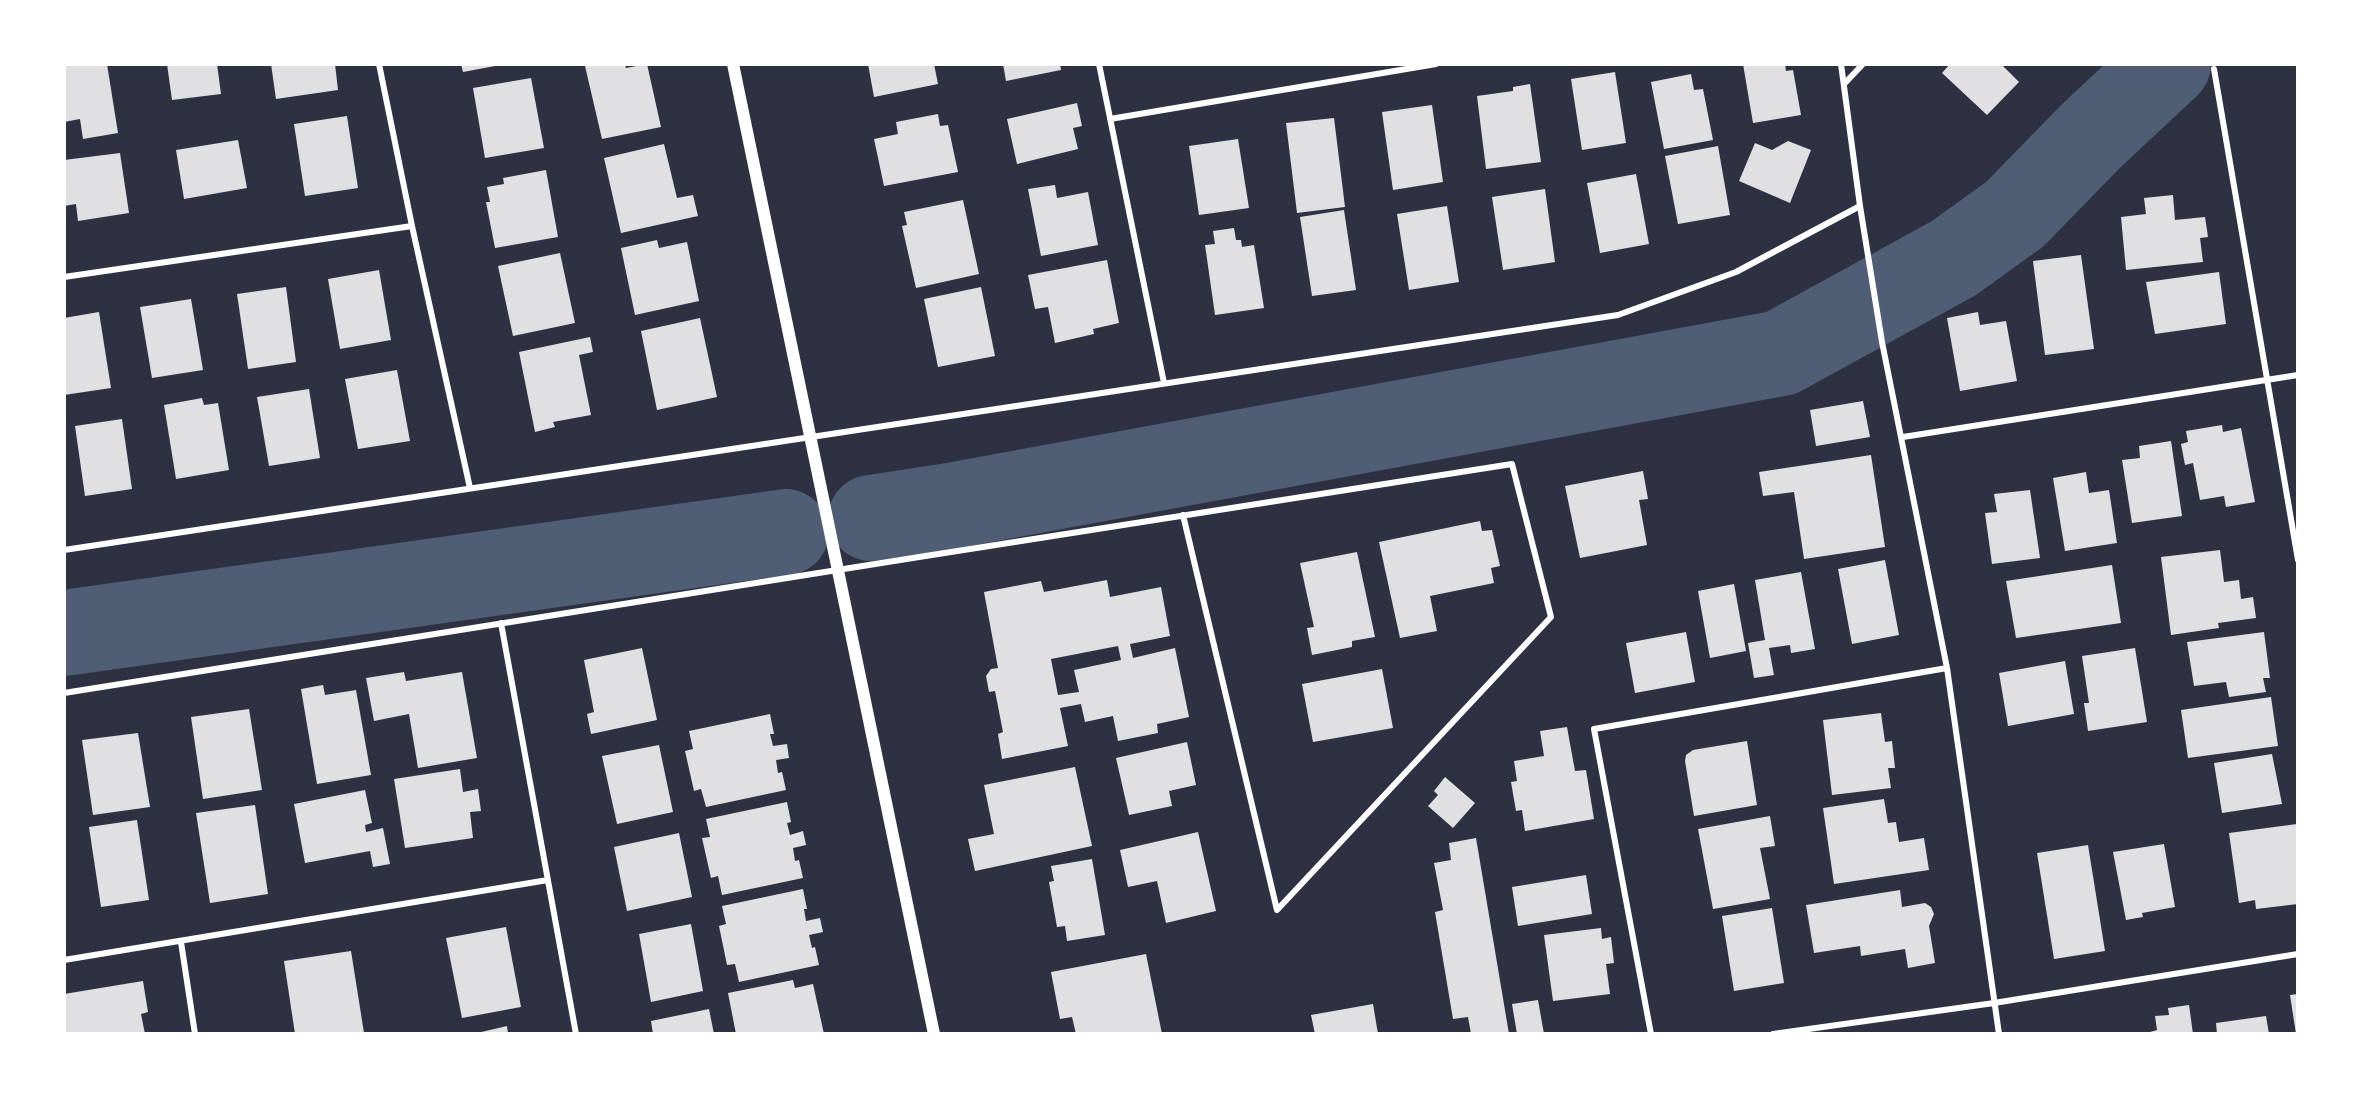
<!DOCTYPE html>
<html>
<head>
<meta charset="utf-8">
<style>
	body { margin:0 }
	#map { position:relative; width:2362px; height:1098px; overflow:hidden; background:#2d3142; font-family:"Exo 2",sans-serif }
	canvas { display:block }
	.frame { position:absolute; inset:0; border:66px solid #fff; pointer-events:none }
</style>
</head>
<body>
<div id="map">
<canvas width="2362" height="1098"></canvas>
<div class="frame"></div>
</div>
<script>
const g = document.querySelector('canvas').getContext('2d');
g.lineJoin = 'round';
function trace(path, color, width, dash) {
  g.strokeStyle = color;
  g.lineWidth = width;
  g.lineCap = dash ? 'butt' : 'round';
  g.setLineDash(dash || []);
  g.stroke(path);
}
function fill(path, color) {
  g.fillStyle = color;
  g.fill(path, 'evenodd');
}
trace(new Path2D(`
	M 871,518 L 950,506 L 1781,353 L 1954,258 L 2015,214 L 2091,136 L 2168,64
	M 64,633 L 786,532`), '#4f5d75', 86);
fill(new Path2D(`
	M 64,64 L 107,64 L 118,133 L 83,139 L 80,119 L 64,122 Z
	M 167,64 L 217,64 L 221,94 L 172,100 Z
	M 271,64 L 335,64 L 338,90 L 276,99 Z
	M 461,64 L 495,64 L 495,66 L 463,72 Z
	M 592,64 L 625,64 L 626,68 L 647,64 L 661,127 L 602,139 L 585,66 Z
	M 868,64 L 934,64 L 938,84 L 874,97 Z
	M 1003,64 L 1060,64 L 1061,70 L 1006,81 Z
	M 1743,64 L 1785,64 L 1786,71 L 1793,70 L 1801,115 L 1753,123 Z
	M 1950,64 L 2001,64 L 2019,82 L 1987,115 L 1942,73 Z
	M 1615,72 L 1626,143 L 1582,150 L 1571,79 Z
	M 1691,74 L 1694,90 L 1703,89 L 1713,140 L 1664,149 L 1651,82 Z
	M 531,78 L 544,148 L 485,158 L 473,88 Z
	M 1530,84 L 1541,162 L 1486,169 L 1477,96 L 1513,91 L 1513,87 Z
	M 1077,103 L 1082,126 L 1073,128 L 1078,149 L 1017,164 L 1007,119 Z
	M 1432,105 L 1443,182 L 1393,190 L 1382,112 Z
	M 938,114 L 940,126 L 948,125 L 958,172 L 884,186 L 874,139 L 898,134 L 896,122 Z
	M 347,116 L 358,188 L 305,196 L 294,124 Z
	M 1334,118 L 1345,207 L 1297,213 L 1286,123 Z
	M 1238,139 L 1249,208 L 1199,215 L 1189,146 Z
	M 238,140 L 247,188 L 184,199 L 176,150 Z
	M 1788,141 L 1811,150 L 1790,203 L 1739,181 L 1755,143 L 1772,150 Z
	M 664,144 L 677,198 L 693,195 L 698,216 L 621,233 L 604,158 Z
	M 1718,146 L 1730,215 L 1678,224 L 1665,156 Z
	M 120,153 L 129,213 L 78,221 L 76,204 L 64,206 L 64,160 Z
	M 546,170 L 558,237 L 495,248 L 486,202 L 490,202 L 487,187 L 504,184 L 503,178 Z
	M 1636,174 L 1649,244 L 1600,253 L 1587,183 Z
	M 1055,185 L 1057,198 L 1088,192 L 1098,245 L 1041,256 L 1028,189 Z
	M 1545,189 L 1555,262 L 1503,270 L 1492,197 Z
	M 2173,195 L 2175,220 L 2205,217 L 2208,237 L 2200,238 L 2203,262 L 2126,270 L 2121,217 L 2146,214 L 2144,198 Z
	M 963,200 L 979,274 L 916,288 L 902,226 L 907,225 L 904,212 Z
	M 1447,206 L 1459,282 L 1409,290 L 1397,214 Z
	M 1344,210 L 1356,290 L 1312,296 L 1300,217 Z
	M 1234,228 L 1236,240 L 1241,240 L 1242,247 L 1254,245 L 1264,308 L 1215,315 L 1205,245 L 1215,244 L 1213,231 Z
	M 657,240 L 659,248 L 687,242 L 699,301 L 635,315 L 621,248 Z
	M 560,253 L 575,323 L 513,336 L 498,266 Z
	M 2081,255 L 2094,349 L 2045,355 L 2033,261 Z
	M 1107,260 L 1119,323 L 1093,329 L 1094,334 L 1055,343 L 1048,307 L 1035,309 L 1028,275 Z
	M 379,270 L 391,340 L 340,349 L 328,279 Z
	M 2219,272 L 2226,324 L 2155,334 L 2146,282 Z
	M 286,287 L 296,362 L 248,369 L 237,294 Z
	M 981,287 L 995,356 L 938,367 L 924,299 Z
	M 191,299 L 203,370 L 152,378 L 140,307 Z
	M 99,312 L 111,388 L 64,395 L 64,318 Z
	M 1978,312 L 1980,325 L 2006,321 L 2017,381 L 1960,391 L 1947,318 Z
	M 700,318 L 717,397 L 657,410 L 641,331 Z
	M 590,337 L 593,352 L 579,355 L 591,415 L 553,422 L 555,427 L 535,432 L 519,352 Z
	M 397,370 L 410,441 L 358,449 L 345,379 Z
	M 309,389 L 320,458 L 269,466 L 257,397 Z
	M 202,398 L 204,405 L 218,403 L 229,470 L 176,479 L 164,405 Z
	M 1863,401 L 1870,437 L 1816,446 L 1810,410 Z
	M 122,419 L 132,489 L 85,496 L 75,426 Z
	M 2222,425 L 2223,432 L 2241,428 L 2255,502 L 2226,507 L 2224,496 L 2200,500 L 2193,463 L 2185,465 L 2181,444 L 2188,442 L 2186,431 Z
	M 2171,441 L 2182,516 L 2132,523 L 2122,460 L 2140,458 L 2139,446 Z
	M 1871,455 L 1885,547 L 1804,559 L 1794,492 L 1763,496 L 1759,472 Z
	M 1643,471 L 1648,499 L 1639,500 L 1647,545 L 1580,558 L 1565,486 Z
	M 2086,472 L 2089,493 L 2109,490 L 2117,543 L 2065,551 L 2053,478 Z
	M 2030,490 L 2040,558 L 1992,564 L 1985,513 L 1997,512 L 1994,494 Z
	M 1480,521 L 1482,531 L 1492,530 L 1500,566 L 1491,568 L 1494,583 L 1430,596 L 1437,631 L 1400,638 L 1379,542 Z
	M 2220,550 L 2224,582 L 2239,580 L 2241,599 L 2253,597 L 2256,618 L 2218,623 L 2219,628 L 2171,635 L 2161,557 Z
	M 1357,552 L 1375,637 L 1352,641 L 1352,647 L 1312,655 L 1307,628 L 1314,627 L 1300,563 Z
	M 1885,560 L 1899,635 L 1852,644 L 1838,569 Z
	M 2112,565 L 2121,623 L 2016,638 L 2006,581 Z
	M 1801,572 L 1815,649 L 1791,653 L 1790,645 L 1769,648 L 1774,675 L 1754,678 L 1748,643 L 1765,640 L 1755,580 Z
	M 1107,580 L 1110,597 L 1161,587 L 1170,636 L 1130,644 L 1133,658 L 1175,648 L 1189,717 L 1157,724 L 1158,733 L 1118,741 L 1113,716 L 1085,722 L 1081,704 L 1060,708 L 1068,746 L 1002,759 L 998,734 L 1003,732 L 995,691 L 989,692 L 986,676 L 991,669 L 998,668 L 984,592 L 1041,581 L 1044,592 ZM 1118,646 L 1121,660 L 1074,670 L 1079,692 L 1058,695 L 1051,659 Z
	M 1734,584 L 1746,651 L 1710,658 L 1698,591 Z
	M 1686,632 L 1695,682 L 1635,693 L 1626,643 Z
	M 2264,632 L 2270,678 L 2263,678 L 2266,692 L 2229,697 L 2226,682 L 2194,686 L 2187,642 Z
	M 642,648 L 657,720 L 591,734 L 587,714 L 594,712 L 584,660 Z
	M 2135,648 L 2147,722 L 2088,731 L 2084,703 L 2089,703 L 2082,656 Z
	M 2065,661 L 2074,714 L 2008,726 L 1999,673 Z
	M 1382,669 L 1393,728 L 1313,742 L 1302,684 Z
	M 404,672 L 406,681 L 462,672 L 477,758 L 418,768 L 409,714 L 374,721 L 366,678 Z
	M 323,685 L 325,695 L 356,690 L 371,775 L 317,784 L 301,689 Z
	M 2271,697 L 2278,746 L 2188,758 L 2181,710 Z
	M 249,709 L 262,790 L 203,799 L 191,717 Z
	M 1881,713 L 1885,742 L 1892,741 L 1895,768 L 1888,768 L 1891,788 L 1832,795 L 1823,720 Z
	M 770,714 L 774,734 L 770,734 L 773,746 L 787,744 L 789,758 L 776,760 L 778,773 L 782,772 L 786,790 L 706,807 L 701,789 L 694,791 L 685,751 L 693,749 L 689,731 Z
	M 1567,727 L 1575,771 L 1586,770 L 1594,819 L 1525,831 L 1522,810 L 1516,811 L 1511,782 L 1517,781 L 1514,761 L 1544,756 L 1540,731 Z
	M 138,733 L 150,807 L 93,815 L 82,740 Z
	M 1747,741 L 1757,805 L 1694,816 L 1685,761 L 1686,755 L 1693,750 Z
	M 1187,742 L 1196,785 L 1169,791 L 1172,806 L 1129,815 L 1116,758 Z
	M 659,745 L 673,812 L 617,824 L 602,756 Z
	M 2272,754 L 2282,804 L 2222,813 L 2214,763 Z
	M 1075,767 L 1092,846 L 975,871 L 968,839 L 994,834 L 984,785 Z
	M 460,769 L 463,792 L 478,789 L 481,811 L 470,812 L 473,838 L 405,848 L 394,779 Z
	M 1445,777 L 1475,803 L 1453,828 L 1428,806 L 1438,795 L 1434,791 Z
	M 365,790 L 372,823 L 365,825 L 366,832 L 383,828 L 390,864 L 373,867 L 370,851 L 305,863 L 294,804 Z
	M 1884,799 L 1888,823 L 1896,822 L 1899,842 L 1924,838 L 1929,870 L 1834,884 L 1823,808 Z
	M 787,802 L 791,822 L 787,823 L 790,835 L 803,831 L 806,845 L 793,848 L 795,861 L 799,860 L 803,878 L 722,895 L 718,876 L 711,878 L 702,838 L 710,837 L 706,819 Z
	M 255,805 L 268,894 L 210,903 L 196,813 Z
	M 1770,816 L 1775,846 L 1760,848 L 1770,899 L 1713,909 L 1698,829 Z
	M 137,820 L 149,900 L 101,907 L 89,827 Z
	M 2297,824 L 2298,904 L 2256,909 L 2255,900 L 2239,903 L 2229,833 Z
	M 1198,832 L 1216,911 L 1166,923 L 1157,881 L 1128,887 L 1120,850 Z
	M 679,833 L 692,897 L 627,911 L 614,847 Z
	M 1476,838 L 1509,1034 L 1471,1034 L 1468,1017 L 1453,1019 L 1435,912 L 1443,910 L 1434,863 L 1451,860 L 1449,843 Z
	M 2164,844 L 2175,907 L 2142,913 L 2143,917 L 2126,920 L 2113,852 Z
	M 2088,845 L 2105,951 L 2054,959 L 2037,853 Z
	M 1092,859 L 1105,935 L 1067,941 L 1065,926 L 1057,927 L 1049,882 L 1054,881 L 1051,866 Z
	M 1586,875 L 1592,914 L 1518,926 L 1512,887 Z
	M 803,889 L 807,909 L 804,909 L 806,921 L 820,918 L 823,932 L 809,935 L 812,948 L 815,947 L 819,965 L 739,982 L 735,964 L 727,965 L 719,926 L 726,924 L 722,906 Z
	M 1900,890 L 1902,907 L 1925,903 L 1931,907 L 1934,914 L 1929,926 L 1935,963 L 1908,968 L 1905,949 L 1861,956 L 1860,946 L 1814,953 L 1806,905 Z
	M 1772,908 L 1784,983 L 1734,991 L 1722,916 Z
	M 691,924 L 703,991 L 651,1002 L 639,934 Z
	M 506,927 L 521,1007 L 462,1018 L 446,938 Z
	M 1601,928 L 1602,939 L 1611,937 L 1614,963 L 1606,964 L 1610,994 L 1553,1001 L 1544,935 Z
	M 351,951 L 364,1033 L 295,1034 L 284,961 Z
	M 1146,954 L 1162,1034 L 1076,1034 L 1072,1017 L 1060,1019 L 1051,972 Z
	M 793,980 L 795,988 L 813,984 L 824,1034 L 736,1034 L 728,993 Z
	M 143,981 L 148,1012 L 141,1014 L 145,1034 L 64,1034 L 64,994 Z
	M 2298,994 L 2298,1034 L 2296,1034 L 2290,995 Z
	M 1538,1000 L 1544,1034 L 1517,1034 L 1512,1004 Z
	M 1373,1004 L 1378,1034 L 1315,1034 L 1311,1015 Z
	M 2189,1005 L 2193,1034 L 2143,1034 L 2157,1030 L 2155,1016 L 2169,1015 L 2168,1008 Z
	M 709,1009 L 714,1034 L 653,1034 L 651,1021 Z
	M 2266,1016 L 2269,1034 L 2217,1034 L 2216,1023 Z
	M 507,1026 L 508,1034 L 477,1034 L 477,1033 Z`), '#e0e0e3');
trace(new Path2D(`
	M 379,64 L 412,226 L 470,488
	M 1099,64 L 1164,383
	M 1841,64 L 1860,206 L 1882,342 L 1947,668 L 1999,1034
	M 2214,69 L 2298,560
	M 1845,83 L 1863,64
	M 1110,119 L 1436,64
	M 64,277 L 412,226
	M 1903,437 L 2298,375
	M 64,550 L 1618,315 L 1736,272 L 1860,206
	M 501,623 L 576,1034
	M 64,693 C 547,616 1029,539 1512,464 L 1551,617 L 1277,910 L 1183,515
	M 181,942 L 195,1034
	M 64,960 L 548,880
	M 1651,1034 L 1594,729 L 1947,668
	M 1773,1034 L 1994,1003 L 2298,954`), '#fff', 6);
trace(new Path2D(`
	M 733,64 L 934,1034`), '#fff', 12);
</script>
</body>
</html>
